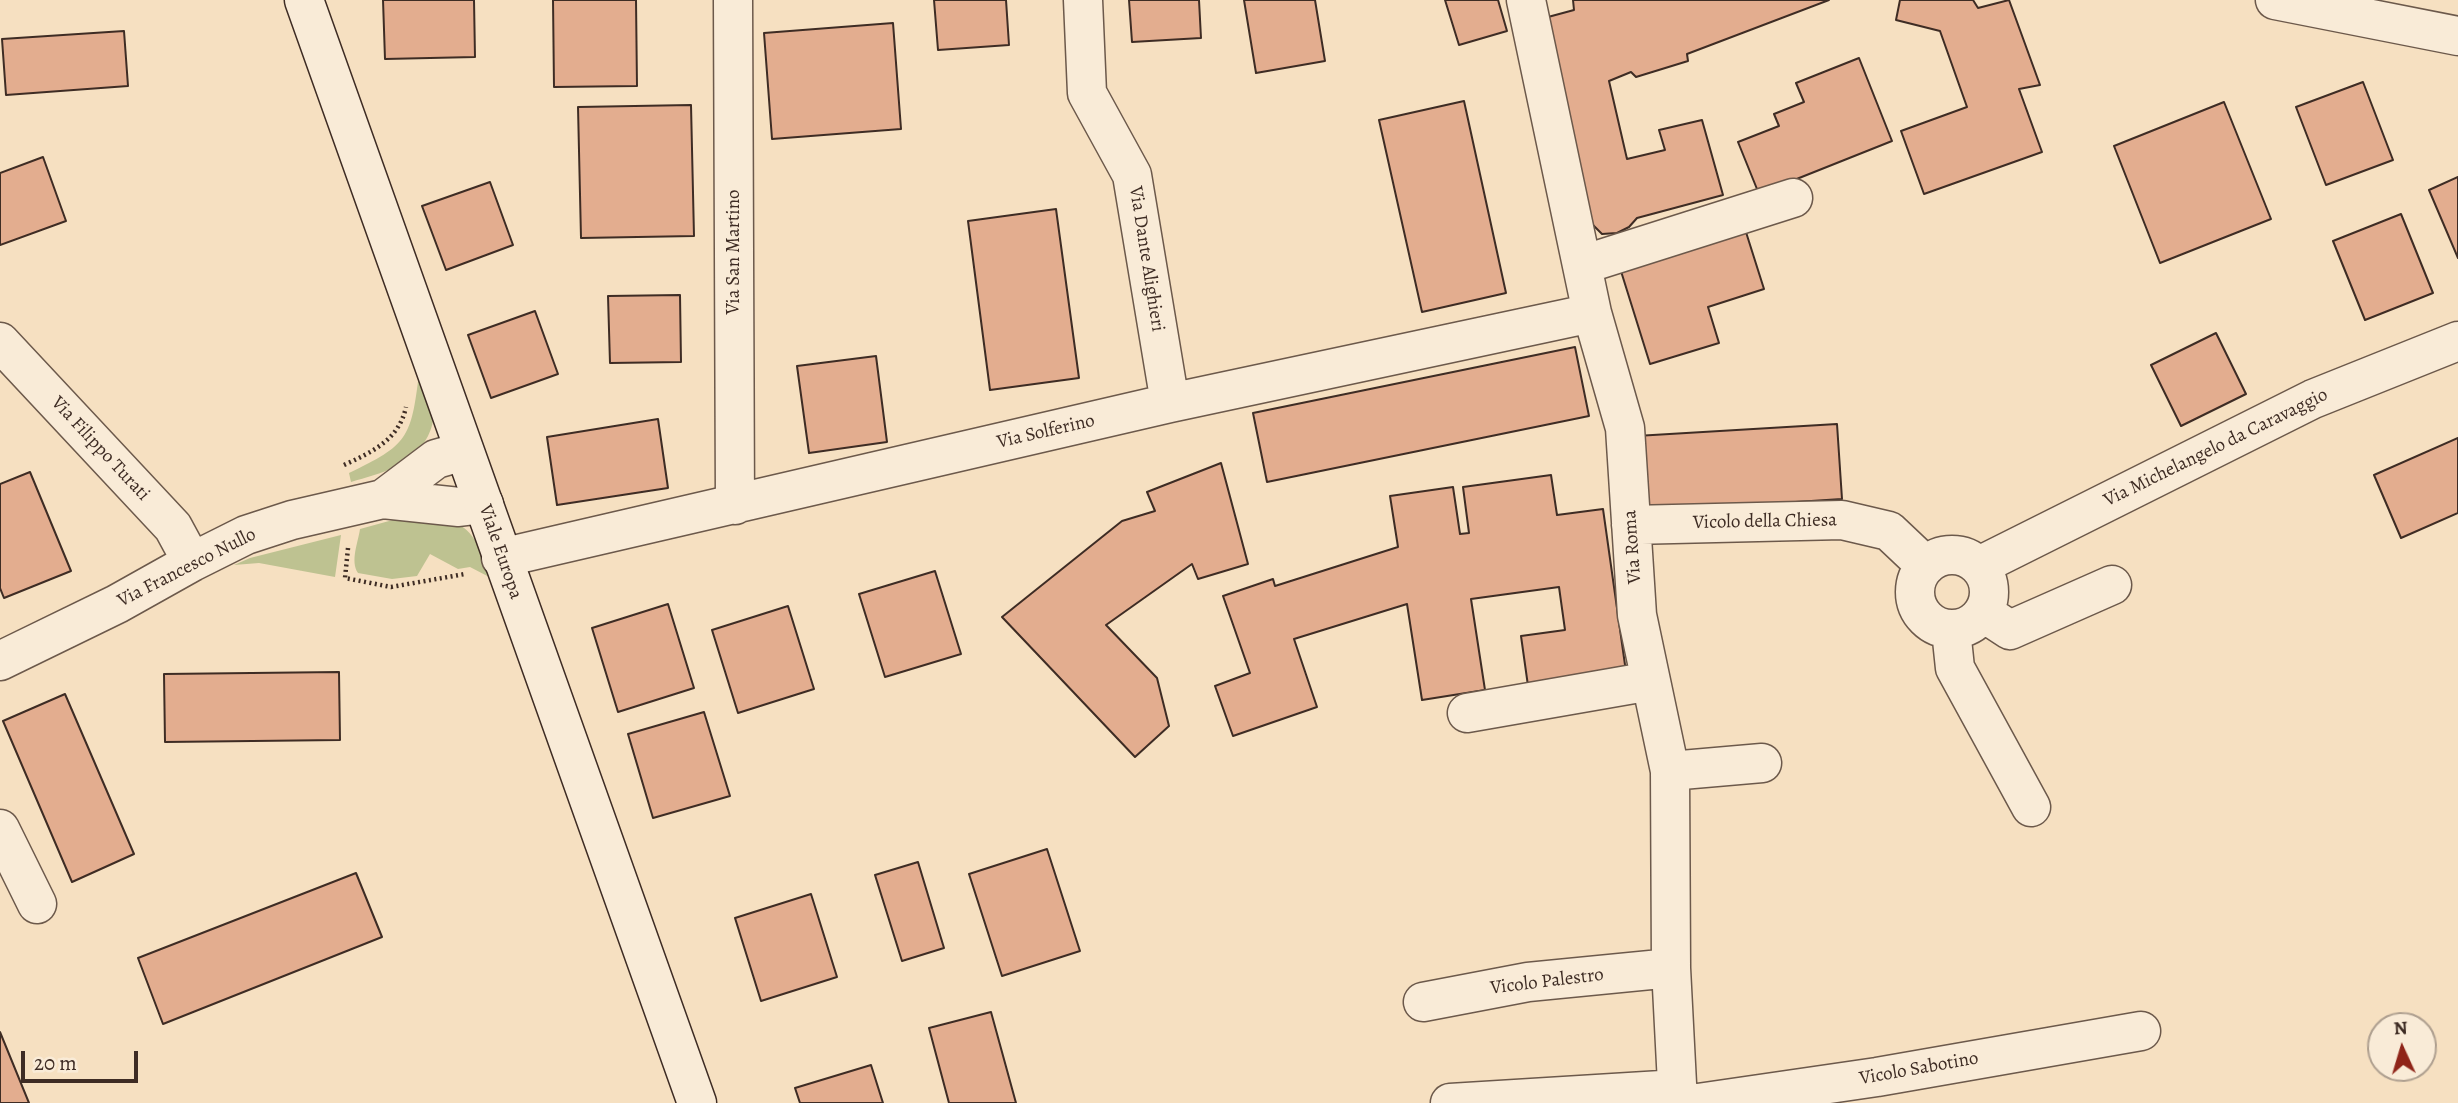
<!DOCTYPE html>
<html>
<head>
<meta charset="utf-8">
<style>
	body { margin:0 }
	#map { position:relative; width:2458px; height:1103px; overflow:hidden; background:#f6e0c1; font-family:Alegreya,serif }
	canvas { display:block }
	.north { position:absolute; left:2367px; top:1012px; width:70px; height:70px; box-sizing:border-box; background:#f9ebd7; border:2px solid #ae9f8f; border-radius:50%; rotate:356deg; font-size:19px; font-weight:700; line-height:28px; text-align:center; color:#3e2c24 }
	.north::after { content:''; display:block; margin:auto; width:24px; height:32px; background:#8f2418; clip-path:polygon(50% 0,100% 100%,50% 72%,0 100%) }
	.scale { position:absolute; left:21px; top:1051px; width:117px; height:32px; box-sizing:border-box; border:4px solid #3e2c24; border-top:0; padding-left:9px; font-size:21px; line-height:24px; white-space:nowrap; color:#3e2c24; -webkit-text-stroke:5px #f9ebd7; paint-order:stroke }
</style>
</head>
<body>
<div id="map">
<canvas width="2458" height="1103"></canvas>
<div class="north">N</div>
<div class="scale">20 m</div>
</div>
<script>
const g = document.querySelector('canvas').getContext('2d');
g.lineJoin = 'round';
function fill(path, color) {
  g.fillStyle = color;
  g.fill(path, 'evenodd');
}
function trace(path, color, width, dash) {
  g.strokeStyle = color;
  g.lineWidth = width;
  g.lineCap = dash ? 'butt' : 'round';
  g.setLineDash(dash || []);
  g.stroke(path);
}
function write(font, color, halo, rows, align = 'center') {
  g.font = font + ' Alegreya,serif';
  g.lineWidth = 5;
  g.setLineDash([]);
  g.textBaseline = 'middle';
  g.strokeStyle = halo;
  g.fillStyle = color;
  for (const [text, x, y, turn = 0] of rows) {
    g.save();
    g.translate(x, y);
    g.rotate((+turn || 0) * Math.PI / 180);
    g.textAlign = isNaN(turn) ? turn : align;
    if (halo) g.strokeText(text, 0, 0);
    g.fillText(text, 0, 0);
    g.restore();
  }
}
fill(new Path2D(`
	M 419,374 C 423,387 431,401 433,415 C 434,421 431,430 428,436 C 413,466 381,473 351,482 L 349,473 C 408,445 411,438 419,374 Z
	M 400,518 C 415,519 436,517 451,521 C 475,528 485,558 493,579 L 470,567 L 458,569 L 430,554 L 417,576 L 392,579 L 358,573 C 350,561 358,543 360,529 Z
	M 341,535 L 335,577 L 259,563 L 234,565 L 250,558 Z`), '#bec291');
const building = new Path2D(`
	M 383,0 L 474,0 L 475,57 L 385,59 Z
	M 553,0 L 636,0 L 637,86 L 554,87 Z
	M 934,0 L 1006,0 L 1009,45 L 938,50 Z
	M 1129,0 L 1199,0 L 1201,38 L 1132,42 Z
	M 1244,0 L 1315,0 L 1325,61 L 1256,73 Z
	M 1445,0 L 1498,0 L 1507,31 L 1459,45 Z
	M 1573,0 L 1829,0 L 1687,54 L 1688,61 L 1636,77 L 1631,72 L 1609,81 L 1627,159 L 1665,150 L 1659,130 L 1702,120 L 1723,195 L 1637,218 L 1629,227 L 1617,233 L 1602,234 L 1592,224 L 1548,17 L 1574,10 Z
	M 1900,0 L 1973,0 L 1978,8 L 2009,0 L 2040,85 L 2019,89 L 2042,152 L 1924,194 L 1901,131 L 1967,107 L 1940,31 L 1896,20 Z
	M 893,23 L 901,129 L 772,139 L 764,33 Z
	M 124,31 L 128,86 L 6,95 L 2,39 Z
	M 1859,58 L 1892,141 L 1759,194 L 1738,142 L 1779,126 L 1774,114 L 1804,102 L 1796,83 Z
	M 2363,82 L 2393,160 L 2326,185 L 2296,107 Z
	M 1464,101 L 1506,293 L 1422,312 L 1379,120 Z
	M 2224,102 L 2271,219 L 2160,263 L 2114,146 Z
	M 691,105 L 694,236 L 581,238 L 578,107 Z
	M 43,157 L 66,221 L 0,245 L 0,173 Z
	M 2458,177 L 2458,258 L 2429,190 Z
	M 490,182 L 513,245 L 446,270 L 422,206 Z
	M 1056,209 L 1079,378 L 990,390 L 968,221 Z
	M 2401,214 L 2433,293 L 2365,320 L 2333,241 Z
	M 1745,229 L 1764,289 L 1708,307 L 1719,343 L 1650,364 L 1620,268 Z
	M 680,295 L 681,362 L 610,363 L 608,296 Z
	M 535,311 L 558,374 L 491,398 L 468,335 Z
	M 2216,333 L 2246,394 L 2181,426 L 2151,365 Z
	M 1575,347 L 1589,416 L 1267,482 L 1253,413 Z
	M 876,356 L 887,442 L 809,453 L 797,366 Z
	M 658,419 L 668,488 L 557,505 L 547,437 Z
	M 1837,424 L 1842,499 L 1641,512 L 1636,436 Z
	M 2458,438 L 2458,513 L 2401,538 L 2374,475 Z
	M 1221,463 L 1248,564 L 1198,579 L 1192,564 L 1106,625 L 1157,678 L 1169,726 L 1135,757 L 1002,617 L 1122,521 L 1155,511 L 1147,492 Z
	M 30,472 L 71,571 L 4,598 L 0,588 L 0,484 Z
	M 1551,475 L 1557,515 L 1603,509 L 1627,679 L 1529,693 L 1521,636 L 1565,630 L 1559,587 L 1471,599 L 1485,690 L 1422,700 L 1407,604 L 1294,639 L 1317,707 L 1233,736 L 1215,686 L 1250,673 L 1223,596 L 1273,579 L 1275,586 L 1398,547 L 1390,496 L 1453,487 L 1460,534 L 1469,533 L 1463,487 Z
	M 935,571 L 961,654 L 885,677 L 859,594 Z
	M 668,604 L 694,688 L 618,712 L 592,628 Z
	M 788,606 L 814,689 L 738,713 L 712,630 Z
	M 339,672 L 340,740 L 165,742 L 164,674 Z
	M 65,694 L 134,854 L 72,882 L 3,721 Z
	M 704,712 L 730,796 L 653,818 L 628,734 Z
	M 1047,849 L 1080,951 L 1002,976 L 969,874 Z
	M 918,862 L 944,948 L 902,961 L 875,875 Z
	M 356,873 L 382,937 L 163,1024 L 138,958 Z
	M 811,894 L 837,977 L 761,1001 L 735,918 Z
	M 991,1012 L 1016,1103 L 949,1103 L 929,1028 Z
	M 0,1032 L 29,1103 L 0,1103 Z
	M 871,1065 L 883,1103 L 800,1103 L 795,1088 Z`);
fill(building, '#e3ad8f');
trace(building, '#3e2c24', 2);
const street = new Path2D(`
	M 733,0 L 735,505
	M 1083,0 L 1087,93 L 1132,175 L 1170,403
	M 1526,0 L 1592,313 L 1625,428 L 1637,615 L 1670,771 L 1671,968 L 1678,1103
	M 2275,0 L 2458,36
	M 1582,265 L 1793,198
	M 0,342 L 173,527 L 192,562
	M 383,499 L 436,459 L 464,451
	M 1631,525 L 1842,520 L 1889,531 L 1926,566
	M1915 592a37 37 0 1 1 74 0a37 37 0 1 1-74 0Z
	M 501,558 L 1170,403 L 1592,313
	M 1979,566 L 2313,399 L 2458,341
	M 1984,613 L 2010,630 L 2112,585
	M 1951,630 L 1955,668 L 2031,807
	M 0,661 L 117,604 L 192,562 L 246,535 L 292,520 L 383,499 L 459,507 L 484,504
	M 1467,713 L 1651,681
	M 1670,771 L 1762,763
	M 0,829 L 37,904
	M 1423,1002 L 1528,982 L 1671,968
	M 1450,1103 L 1678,1089
	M 1698,1103 L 1877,1077 L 2141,1031`);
const secondary = new Path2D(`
	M 304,0 L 697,1103`);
trace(street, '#6c594b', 41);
trace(secondary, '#3e2c24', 41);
trace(new Path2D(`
	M 344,465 C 372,452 399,440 406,407
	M 348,548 L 345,578 L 391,587 L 465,574`), '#3e2c24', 4.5, [2, 3.5]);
trace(street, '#f9ebd7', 38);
trace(secondary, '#f9ebd7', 38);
write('19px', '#3e2c24', '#f9ebd7', [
	["Via San Martino",734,252,-90],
	["Via Dante Alighieri",1146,259,81],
	["Via Solferino",1046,432,-13],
	["Via Michelangelo da Caravaggio",2216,448,-26],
	["Via Filippo Turati",100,449,47],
	["Vicolo della Chiesa",1765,522,-1],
	["Via Roma",1633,547,-94],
	["Viale Europa",500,552,71],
	["Via Francesco Nullo",187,568,-27],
	["Vicolo Palestro",1547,982,-7],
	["Vicolo Sabotino",1919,1069,-10]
]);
</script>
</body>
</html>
